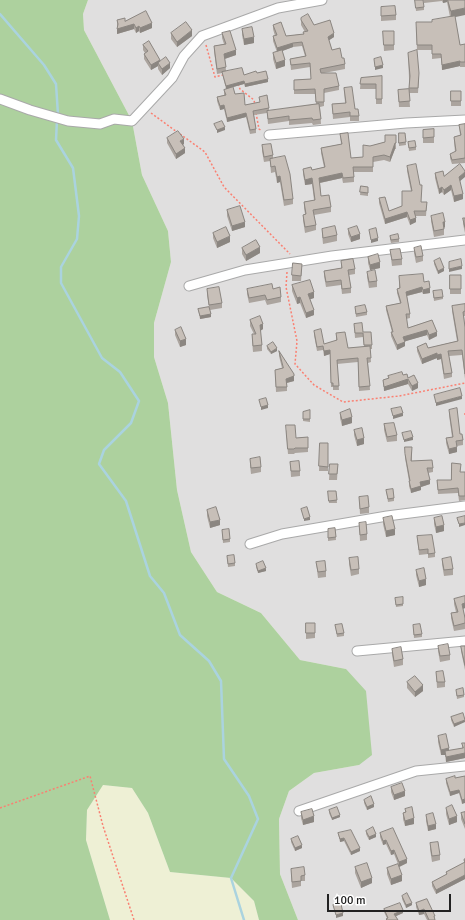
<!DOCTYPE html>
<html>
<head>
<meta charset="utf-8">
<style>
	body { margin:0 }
	#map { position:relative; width:465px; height:920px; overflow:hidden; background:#f2efe9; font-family:Signika,sans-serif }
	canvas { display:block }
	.scale { position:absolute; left:327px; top:894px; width:124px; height:18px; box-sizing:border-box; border:2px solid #222; border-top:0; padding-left:5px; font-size:12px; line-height:14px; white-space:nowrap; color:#222; -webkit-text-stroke:3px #fff; paint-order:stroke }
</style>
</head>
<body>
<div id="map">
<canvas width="465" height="920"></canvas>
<div class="scale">100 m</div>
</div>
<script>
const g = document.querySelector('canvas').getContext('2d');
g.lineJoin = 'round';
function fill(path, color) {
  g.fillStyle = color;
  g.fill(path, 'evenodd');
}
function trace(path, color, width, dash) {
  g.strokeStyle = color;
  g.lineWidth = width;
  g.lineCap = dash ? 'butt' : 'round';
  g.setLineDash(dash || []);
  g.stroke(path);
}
fill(new Path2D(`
	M 88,0 L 465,0 L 465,920 L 298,920 L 280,874 L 279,819 L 289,791 L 314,773 L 359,765 L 346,669 L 300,660 L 261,613 L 217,592 L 191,552 L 177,490 L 168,403 L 154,357 L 154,323 L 171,262 L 168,231 L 142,175 L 132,121 L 84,30 L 83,14 Z`), '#e0dfdf');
fill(new Path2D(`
	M 102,785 L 132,788 L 148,813 L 170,872 L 231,878 L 254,901 L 259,920 L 110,920 L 86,840 L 87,810 Z`), '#eef0d5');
fill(new Path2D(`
	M 0,0 L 88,0 L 83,14 L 84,30 L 132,121 L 142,175 L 168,231 L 171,262 L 154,323 L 154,357 L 168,403 L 177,490 L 191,552 L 217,592 L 261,613 L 300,660 L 346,669 L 366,691 L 372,755 L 359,765 L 314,773 L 289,791 L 279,819 L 280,874 L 298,920 L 259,920 L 254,901 L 231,878 L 170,872 L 148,813 L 132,788 L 103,785 L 87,810 L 86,840 L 110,920 L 0,920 Z`), '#add19e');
trace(new Path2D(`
	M 0,14 L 44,65 L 56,84 L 58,115
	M 57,120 L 56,140 L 73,168 L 79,216 L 77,239 L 61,267 L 61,283 L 102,358 L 120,372 L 139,401 L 131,423 L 104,450 L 99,464 L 126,501 L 150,576 L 164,593 L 180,635 L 209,661 L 221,681 L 224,759 L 249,796 L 258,819 L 231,878 L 244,920`), '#aad3df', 2.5);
const minor = new Path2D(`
	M 0,99 L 30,110 L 68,121 L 100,124 L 114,119 L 132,121 L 172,78 L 184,56 L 202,36 L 278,8 L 322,0
	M 269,135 L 406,123 L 465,120
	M 189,286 L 245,270 L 332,256 L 465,240
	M 250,544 L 282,534 L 387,516 L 465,506
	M 357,651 L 465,641
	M 299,811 L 416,771 L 465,766`);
trace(minor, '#a9a9a9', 11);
trace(new Path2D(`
	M 206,45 L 215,77 L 223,75
	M 238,84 L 240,89 L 254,100 L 255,105
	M 151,113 L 177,132
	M 256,113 L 259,129 L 262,131
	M 180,134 L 205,152 L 224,187 L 290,254
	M 287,272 L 286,287 L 297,341 L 295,364 L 314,385 L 343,402 L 399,396 L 465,383
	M 465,413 L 465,415
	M 0,808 L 90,776 L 103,826 L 134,920`), '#fa8072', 1.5, [2, 2]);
trace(minor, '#fff', 9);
fill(new Path2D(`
	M 415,0 L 424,7 L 424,10 L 416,11 Z
	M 423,0 L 465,0 L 455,17 L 460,45 L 465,44 L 465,67 L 460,67 L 460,66 L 442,70 L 441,58 L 432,59 L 432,50 L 417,50 L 416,27 L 432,22 L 450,17 L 447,2 L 443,3 L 442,1 L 424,3 Z
	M 381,7 L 396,15 L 396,20 L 381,21 Z
	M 301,18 L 314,25 L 334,37 L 329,40 L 332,50 L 342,58 L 345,64 L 345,69 L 324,73 L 339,86 L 339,90 L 324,93 L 324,106 L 320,107 L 321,124 L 313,125 L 312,123 L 289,125 L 289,121 L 268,124 L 267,113 L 254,115 L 256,129 L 256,133 L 250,134 L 246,117 L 227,122 L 224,109 L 220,110 L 217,101 L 217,97 L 224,95 L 224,90 L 230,88 L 226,89 L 222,73 L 217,74 L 214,51 L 214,46 L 224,44 L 222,38 L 222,33 L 236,55 L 225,59 L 226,71 L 244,75 L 257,73 L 268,82 L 245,87 L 244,84 L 233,87 L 235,94 L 245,105 L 260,102 L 259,97 L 269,108 L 269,111 L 316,104 L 315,94 L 294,94 L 294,80 L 311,79 L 310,67 L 291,70 L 290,59 L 305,56 L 302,46 L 293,47 L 282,51 L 285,66 L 276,69 L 273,59 L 273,53 L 277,52 L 273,41 L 273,36 L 275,36 L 273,29 L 273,25 L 286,36 L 303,34 L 305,32 L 301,25 Z
	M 117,20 L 125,21 L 152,28 L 140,33 L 139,31 L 136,33 L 134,29 L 117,34 Z
	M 242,29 L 254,43 L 244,45 L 242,35 Z
	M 383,31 L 394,31 L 394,50 L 384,51 Z
	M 171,33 L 192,36 L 177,47 L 171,39 Z
	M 143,45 L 160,61 L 170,68 L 162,75 L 158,69 L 158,66 L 151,70 L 144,59 L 144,54 L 145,53 L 143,50 Z
	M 408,53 L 419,78 L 418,93 L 409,93 L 410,107 L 399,107 L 398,90 L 409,89 L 409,78 Z
	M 382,76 L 382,104 L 376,104 L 376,89 L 360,89 L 361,78 Z
	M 344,88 L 359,116 L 359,121 L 350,121 L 350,117 L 333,119 L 332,104 L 345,103 Z
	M 451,91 L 461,91 L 461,106 L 451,106 Z
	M 465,124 L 465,163 L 452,164 L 450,158 L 450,154 L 455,152 L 454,141 L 454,137 L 460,135 L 459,125 Z
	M 434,129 L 434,143 L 423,143 L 423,130 Z
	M 399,133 L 405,133 L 406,145 L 399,146 Z
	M 340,134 L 351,158 L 363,157 L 370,146 L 385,142 L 396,135 L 396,149 L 395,149 L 390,162 L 384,160 L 373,162 L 373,172 L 354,172 L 354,182 L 343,183 L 342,178 L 320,183 L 321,196 L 331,207 L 331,212 L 314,215 L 316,225 L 316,230 L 305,233 L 303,220 L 303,215 L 305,214 L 304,208 L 304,202 L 314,200 L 312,184 L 305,185 L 303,174 L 303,169 L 312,170 L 324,167 L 321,153 L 321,148 L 341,144 Z
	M 167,138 L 184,144 L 183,145 L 185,153 L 176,159 L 167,143 Z
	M 408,142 L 416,147 L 416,150 L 409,151 Z
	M 262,145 L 273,155 L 273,158 L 293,199 L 293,204 L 284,206 L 280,182 L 277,183 L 275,172 L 271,173 L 270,161 L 264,162 L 262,151 Z
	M 407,166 L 421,202 L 427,202 L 426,216 L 416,216 L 416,222 L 410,225 L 407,217 L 385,224 L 379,203 L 379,198 L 389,211 L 402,206 L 411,191 L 407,171 Z
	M 435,173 L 444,176 L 460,181 L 463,199 L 454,202 L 451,190 L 444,195 L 442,192 L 439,194 L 435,178 Z
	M 361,186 L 368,187 L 368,196 L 360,195 Z
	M 227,210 L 245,227 L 232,231 L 227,216 Z
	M 431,216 L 445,227 L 444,228 L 444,235 L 434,237 L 431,221 Z
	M 463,218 L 465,218 L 465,233 L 463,224 Z
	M 322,229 L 337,235 L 337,241 L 323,244 L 322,234 Z
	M 348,229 L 360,239 L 351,242 L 348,234 Z
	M 213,233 L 230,242 L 217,248 L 213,238 Z
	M 390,236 L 399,239 L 399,242 L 391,243 L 390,239 Z
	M 242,248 L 260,253 L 246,261 L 242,254 Z
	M 414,248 L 423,256 L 423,261 L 416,263 L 414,253 Z
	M 390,250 L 402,259 L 402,265 L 392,266 Z
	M 368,257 L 380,268 L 370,270 L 368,263 Z
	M 341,261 L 355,269 L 355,274 L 349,275 L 351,288 L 351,293 L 342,294 L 341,285 L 326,287 L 324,276 L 324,271 L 341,268 Z
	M 434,261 L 444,271 L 438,274 L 434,264 Z
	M 302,269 L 301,281 L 292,281 L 292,275 Z
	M 367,272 L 377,281 L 377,287 L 369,288 L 367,277 Z
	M 450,275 L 461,275 L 461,294 L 450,294 Z
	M 399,276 L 424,282 L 430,293 L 423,294 L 422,292 L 407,296 L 410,314 L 410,318 L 406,319 L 408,328 L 432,320 L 437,336 L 429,340 L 427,335 L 405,341 L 405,346 L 397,350 L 391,336 L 391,332 L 392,332 L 386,310 L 386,306 L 400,303 L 397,293 L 397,289 L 399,288 Z
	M 292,285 L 314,298 L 310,299 L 314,315 L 306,318 L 300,303 L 297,304 L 292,291 Z
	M 207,289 L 222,303 L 222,308 L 210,310 L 211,317 L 200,319 L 198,309 L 209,307 L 207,295 Z
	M 247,289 L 273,289 L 281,297 L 281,302 L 267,305 L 265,300 L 249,303 L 247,294 Z
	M 433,291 L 443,297 L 443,299 L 434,301 Z
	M 465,304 L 465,316 L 464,316 L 465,327 L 465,379 L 462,355 L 449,356 L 452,373 L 452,377 L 444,379 L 441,359 L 437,360 L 437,358 L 422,364 L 417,351 L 417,347 L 428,348 L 457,341 L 452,311 L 452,306 Z
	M 355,307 L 367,312 L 367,315 L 356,317 Z
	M 250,320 L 263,329 L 260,331 L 262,345 L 262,351 L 253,352 L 252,340 L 252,334 L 254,334 L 250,326 Z
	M 354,324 L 363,332 L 372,345 L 372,349 L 370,349 L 371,362 L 368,363 L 370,390 L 359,391 L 358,362 L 337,364 L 339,390 L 333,390 L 333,387 L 331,387 L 330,354 L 324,356 L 323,350 L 317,351 L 314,335 L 314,331 L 324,344 L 336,341 L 336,333 L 348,348 L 364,347 L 363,337 L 355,338 Z
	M 175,330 L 186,345 L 180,347 L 175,335 Z
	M 267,346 L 277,351 L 271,354 L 267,349 Z
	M 279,351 L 294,378 L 294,381 L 287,383 L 287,391 L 276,392 L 275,370 L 282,368 L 279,356 Z
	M 403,375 L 418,388 L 412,391 L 408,384 L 384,391 L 383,380 L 388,379 L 388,376 Z
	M 310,410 L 310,422 L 303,421 L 303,412 Z
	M 449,410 L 463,440 L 463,445 L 457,446 L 457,452 L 449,454 L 446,443 L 446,438 L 452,437 L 449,415 Z
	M 340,413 L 352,423 L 342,426 L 340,418 Z
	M 384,424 L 397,435 L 397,441 L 387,442 L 384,430 Z
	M 286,430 L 296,438 L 308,437 L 308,452 L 295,453 L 294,454 L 288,454 Z
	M 354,430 L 364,444 L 357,446 L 354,435 Z
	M 320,443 L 328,443 L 328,471 L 319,471 Z
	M 405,447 L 412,452 L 412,461 L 433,468 L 433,472 L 428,473 L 430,484 L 421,487 L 421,490 L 411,493 L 409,486 L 409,481 L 405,458 Z
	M 250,459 L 261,467 L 261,472 L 251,474 L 250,465 Z
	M 290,462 L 300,471 L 300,476 L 291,477 Z
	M 330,464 L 338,464 L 337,480 L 329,480 Z
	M 461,468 L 460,472 L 465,472 L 465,500 L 459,501 L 458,493 L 438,494 L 437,480 L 451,480 Z
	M 386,490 L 394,498 L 394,501 L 388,502 Z
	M 328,491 L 336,491 L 337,503 L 329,503 Z
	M 359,497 L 369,507 L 369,513 L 360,514 Z
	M 207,510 L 220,525 L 210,528 L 207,516 Z
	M 383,518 L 395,535 L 386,537 L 383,524 Z
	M 434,518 L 444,531 L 436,533 L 434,524 Z
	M 359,523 L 367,534 L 367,540 L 360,541 Z
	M 335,528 L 336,540 L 328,541 L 328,529 Z
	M 222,530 L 230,539 L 230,542 L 223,543 Z
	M 417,536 L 435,553 L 435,557 L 428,558 L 428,554 L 419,555 Z
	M 227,556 L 235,563 L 235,566 L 228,567 Z
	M 349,558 L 359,569 L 359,574 L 351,576 L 349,564 Z
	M 442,559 L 453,569 L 453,575 L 444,576 L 442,564 Z
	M 316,562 L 326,571 L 326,577 L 318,578 Z
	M 256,564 L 266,571 L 258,573 L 256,567 Z
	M 416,570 L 426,585 L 419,587 L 416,575 Z
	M 465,596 L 465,608 L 463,609 L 465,618 L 465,629 L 454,631 L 451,618 L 451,613 L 456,612 L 454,604 L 454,599 Z
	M 395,598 L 403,604 L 403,606 L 396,607 Z
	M 306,623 L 315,623 L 315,638 L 306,639 Z
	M 335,625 L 344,633 L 344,636 L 337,637 Z
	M 413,625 L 422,634 L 422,637 L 414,638 Z
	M 438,646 L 450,655 L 450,660 L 440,662 L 438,651 Z
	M 461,646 L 465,646 L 465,670 L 461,651 Z
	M 392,649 L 403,659 L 403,665 L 394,667 L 392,654 Z
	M 436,672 L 445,682 L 445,687 L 437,688 Z
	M 407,682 L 423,691 L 415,697 L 407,688 Z
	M 456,690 L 464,695 L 464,697 L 457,699 Z
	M 463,713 L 454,727 L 451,720 L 451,717 Z
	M 438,736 L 449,751 L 462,748 L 462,743 L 465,743 L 465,758 L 446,762 L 445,755 L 441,755 L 438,742 Z
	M 465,776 L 462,804 L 459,793 L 450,796 L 446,783 L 446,779 L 455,778 Z
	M 391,787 L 405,796 L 394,800 L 391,792 Z
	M 364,800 L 374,807 L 367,810 L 364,803 Z
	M 446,808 L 457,822 L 449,825 L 446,814 Z
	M 405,809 L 414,824 L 405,826 L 403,819 L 403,813 L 405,812 Z
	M 329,810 L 340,817 L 332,820 L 329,813 Z
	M 301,812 L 314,822 L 303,825 L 301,818 Z
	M 465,812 L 465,829 L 461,819 L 461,813 Z
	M 426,815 L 436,829 L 428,831 L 426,821 Z
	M 366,831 L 376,837 L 369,840 L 366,834 Z
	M 338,833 L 360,851 L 351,855 L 344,841 L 340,842 Z
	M 380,833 L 407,863 L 399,867 L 402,881 L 391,885 L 387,874 L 387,868 L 398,864 L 394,854 L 391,855 L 386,844 L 383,845 L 380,837 Z
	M 291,839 L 302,848 L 295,851 L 291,842 Z
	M 430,843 L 440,855 L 440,860 L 432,862 L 430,849 Z
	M 465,859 L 465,879 L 436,894 L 432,886 L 432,882 L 446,875 L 446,872 L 464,863 L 464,860 Z
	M 355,867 L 372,883 L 361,888 L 355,873 Z
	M 291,869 L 305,875 L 305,881 L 301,881 L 301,886 L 292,888 L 291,875 Z
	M 402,896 L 412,905 L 406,908 L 402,899 Z
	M 427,899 L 435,920 L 427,920 L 424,914 L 419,915 L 416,907 L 416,903 Z
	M 384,909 L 403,913 L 396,916 L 398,920 L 386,920 L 386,919 L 387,918 L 384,912 Z`), '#aba49e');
fill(new Path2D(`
	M 443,0 L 447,0 L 447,2 L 443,3 Z
	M 465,8 L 465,15 L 451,18 L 451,11 Z
	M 152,23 L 152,28 L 140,33 L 140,28 Z
	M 134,24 L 134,29 L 117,34 L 117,29 Z
	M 139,26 L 139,31 L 136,33 L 136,28 Z
	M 192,30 L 192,36 L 177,47 L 177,42 Z
	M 334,33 L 334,37 L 328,41 L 328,37 Z
	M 254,37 L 254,43 L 244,45 L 244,39 Z
	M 293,43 L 293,47 L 277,53 L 277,48 Z
	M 236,50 L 236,55 L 224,59 L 224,54 Z
	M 160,60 L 160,65 L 158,63 L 158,66 L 151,70 L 151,65 Z
	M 285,60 L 285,66 L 276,69 L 276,63 Z
	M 460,61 L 460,66 L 442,70 L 442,65 Z
	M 170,63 L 170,68 L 162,75 L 162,69 Z
	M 383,65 L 383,68 L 375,70 L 375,67 Z
	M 268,79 L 268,82 L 245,87 L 245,84 Z
	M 244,81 L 244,84 L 226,89 L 226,86 Z
	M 224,105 L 224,109 L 220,110 L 220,106 Z
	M 246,113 L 246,117 L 227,122 L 227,118 Z
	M 225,127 L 225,130 L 217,133 L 217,130 Z
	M 184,139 L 184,144 L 180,146 L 180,141 Z
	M 395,143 L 395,149 L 390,162 L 390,157 Z
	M 185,148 L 185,153 L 176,159 L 176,154 Z
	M 465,172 L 465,177 L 459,182 L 459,177 Z
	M 342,173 L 342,178 L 319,183 L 319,178 Z
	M 280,176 L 280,182 L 277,183 L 277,177 Z
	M 312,178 L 312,184 L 305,185 L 305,180 Z
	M 451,185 L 451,190 L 444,195 L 444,190 Z
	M 442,187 L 442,192 L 439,194 L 439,189 Z
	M 463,194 L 463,199 L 454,202 L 454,196 Z
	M 407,212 L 407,217 L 385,224 L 385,219 Z
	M 416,218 L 416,222 L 410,225 L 410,220 Z
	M 245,222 L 245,227 L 232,231 L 232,226 Z
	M 443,222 L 445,222 L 445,227 L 443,228 Z
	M 360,234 L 360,239 L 351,242 L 351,237 Z
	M 230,236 L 230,242 L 217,248 L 217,242 Z
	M 378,238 L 378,241 L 371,243 L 371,240 Z
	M 260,247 L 260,253 L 246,261 L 246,255 Z
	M 380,262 L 380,268 L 370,270 L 370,265 Z
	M 462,266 L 462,269 L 449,272 L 449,269 Z
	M 444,268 L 444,271 L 438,274 L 438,271 Z
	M 422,287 L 422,292 L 406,296 L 406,292 Z
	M 430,288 L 430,293 L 423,294 L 423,290 Z
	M 314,292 L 314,298 L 308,300 L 308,294 Z
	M 300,297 L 300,303 L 297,304 L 297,298 Z
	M 314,310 L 314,315 L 306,318 L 306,313 Z
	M 211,314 L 211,317 L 200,319 L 200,316 Z
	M 263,324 L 263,329 L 260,331 L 260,325 Z
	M 427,330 L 427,335 L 403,342 L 403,337 Z
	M 437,332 L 437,336 L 429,340 L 429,335 Z
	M 186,339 L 186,345 L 180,347 L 180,341 Z
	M 405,342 L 405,346 L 397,350 L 397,345 Z
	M 277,348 L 277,351 L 271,354 L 271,352 Z
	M 330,350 L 330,354 L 324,356 L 324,351 Z
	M 437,353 L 437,358 L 422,364 L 422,359 Z
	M 441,354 L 441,359 L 437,360 L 437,355 Z
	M 294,374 L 294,381 L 286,383 L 286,379 Z
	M 408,379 L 408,384 L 384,391 L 384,387 Z
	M 418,383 L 418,388 L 412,391 L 412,386 Z
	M 462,396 L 462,399 L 436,406 L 436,403 Z
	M 268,405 L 268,408 L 261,410 L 261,407 Z
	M 403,413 L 403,416 L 393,419 L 393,416 Z
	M 352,417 L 352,423 L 342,426 L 342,420 Z
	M 413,437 L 413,440 L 404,442 L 404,440 Z
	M 364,438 L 364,444 L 357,446 L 357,440 Z
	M 457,447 L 457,452 L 449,454 L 449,449 Z
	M 430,480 L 430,484 L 421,487 L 421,490 L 411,493 L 411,489 L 420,482 Z
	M 310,517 L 310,520 L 304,521 L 304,519 Z
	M 220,520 L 220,525 L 210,528 L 210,522 Z
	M 465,523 L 465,525 L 459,527 L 459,524 Z
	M 444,525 L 444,531 L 436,533 L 436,527 Z
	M 395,529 L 395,535 L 386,537 L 386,531 Z
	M 266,568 L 266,571 L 258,573 L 258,571 Z
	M 426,579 L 426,585 L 419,587 L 419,581 Z
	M 465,603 L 465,608 L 462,609 L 462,604 Z
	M 423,685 L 423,691 L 415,697 L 415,692 Z
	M 465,720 L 465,722 L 454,727 L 454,724 Z
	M 449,748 L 449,753 L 445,751 L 445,755 L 441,755 L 441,750 Z
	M 465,753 L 465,758 L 446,762 L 446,757 Z
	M 459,790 L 459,793 L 450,796 L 450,792 Z
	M 405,791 L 405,796 L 394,800 L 394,795 Z
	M 465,799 L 465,803 L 462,804 L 462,800 Z
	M 374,804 L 374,807 L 367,810 L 367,807 Z
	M 340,815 L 340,817 L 332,820 L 332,818 Z
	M 314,816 L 314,822 L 303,825 L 303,820 Z
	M 457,816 L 457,822 L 449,825 L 449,819 Z
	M 414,818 L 414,824 L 405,826 L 405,821 Z
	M 436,824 L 436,829 L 428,831 L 428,826 Z
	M 376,834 L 376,837 L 369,840 L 369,837 Z
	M 344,838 L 344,841 L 340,842 L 340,839 Z
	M 386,840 L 386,844 L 383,845 L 383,841 Z
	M 302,845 L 302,848 L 295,851 L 295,848 Z
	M 360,848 L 360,851 L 351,855 L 351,852 Z
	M 394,850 L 394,854 L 391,855 L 391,851 Z
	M 407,859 L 407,863 L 399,867 L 399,862 Z
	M 402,875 L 402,881 L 391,885 L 391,879 Z
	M 465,875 L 465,879 L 436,894 L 436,890 Z
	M 372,878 L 372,883 L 361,888 L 361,882 Z
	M 412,903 L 412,905 L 406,908 L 406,905 Z
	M 424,909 L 424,914 L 419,915 L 419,911 Z
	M 403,910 L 403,913 L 394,917 L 394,914 Z
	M 343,913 L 343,916 L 336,918 L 336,915 Z`), '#8b8681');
const building = new Path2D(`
	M 415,0 L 423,0 L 424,7 L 416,8 Z
	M 448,0 L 465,0 L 465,8 L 451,11 Z
	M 395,6 L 396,15 L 381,16 L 381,7 Z
	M 146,11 L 152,23 L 140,28 L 139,26 L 136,28 L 134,24 L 117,29 L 118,24 L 117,20 L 125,18 L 125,21 Z
	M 308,14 L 314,25 L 330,20 L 334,33 L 328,37 L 332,50 L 340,48 L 342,58 L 344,58 L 345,64 L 320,69 L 321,73 L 336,73 L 339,86 L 324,89 L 324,102 L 316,102 L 315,89 L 294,90 L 294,80 L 311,79 L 310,63 L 291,65 L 290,59 L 306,56 L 302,42 L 293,43 L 277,48 L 273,36 L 277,35 L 273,25 L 281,22 L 286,36 L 304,34 L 303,32 L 308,31 L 301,20 L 301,18 Z
	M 455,16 L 460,45 L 465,44 L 465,62 L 460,62 L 460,61 L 442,65 L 441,54 L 432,54 L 432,45 L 417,45 L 416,22 L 432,22 L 432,20 Z
	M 186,22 L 192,30 L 177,42 L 171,33 Z
	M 252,27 L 254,37 L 244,39 L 242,29 Z
	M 230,31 L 236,50 L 224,54 L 226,67 L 217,69 L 214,46 L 226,44 L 222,33 Z
	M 383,31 L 394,31 L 394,45 L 384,45 Z
	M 149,41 L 160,60 L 151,65 L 144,54 L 148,51 L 143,45 Z
	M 282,50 L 285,60 L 276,63 L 273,53 Z
	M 417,50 L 419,73 L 418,88 L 409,88 L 410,76 L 408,53 Z
	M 166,57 L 170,63 L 162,69 L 158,63 Z
	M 381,57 L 383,65 L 375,67 L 374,59 Z
	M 242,68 L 244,75 L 256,71 L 257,73 L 266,71 L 268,79 L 245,84 L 244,81 L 226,86 L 222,72 Z
	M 382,76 L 382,99 L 376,99 L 376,84 L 360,84 L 361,78 Z
	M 233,87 L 235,94 L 244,93 L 245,105 L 260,102 L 259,97 L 267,95 L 269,108 L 253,111 L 256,129 L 250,130 L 246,113 L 227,118 L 224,105 L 220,106 L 217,97 L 226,95 L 224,90 Z
	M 352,87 L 355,109 L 358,109 L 359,116 L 350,116 L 350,112 L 333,114 L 332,104 L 346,103 L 344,88 Z
	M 409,89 L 410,101 L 399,102 L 398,90 Z
	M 451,91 L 461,91 L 461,101 L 451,101 Z
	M 319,104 L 321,119 L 313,120 L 312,118 L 289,120 L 289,116 L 268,119 L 267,111 Z
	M 222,121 L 225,127 L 217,130 L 214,124 Z
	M 465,124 L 465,158 L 452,160 L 450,154 L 456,151 L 454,137 L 461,135 L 459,125 Z
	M 434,129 L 434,137 L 423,138 L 423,130 Z
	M 178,131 L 184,139 L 180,141 L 185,148 L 176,154 L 167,138 Z
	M 348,133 L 351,158 L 363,157 L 363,145 L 370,146 L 385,142 L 385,135 L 396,135 L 396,143 L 395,143 L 390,157 L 384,155 L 373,157 L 373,167 L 353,167 L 354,177 L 343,178 L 342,173 L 319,178 L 321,196 L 329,195 L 331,207 L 313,210 L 316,225 L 305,227 L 303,215 L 306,214 L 304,202 L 315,200 L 312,178 L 305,180 L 303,169 L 311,167 L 312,170 L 325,167 L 321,148 L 342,144 L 340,134 Z
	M 399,133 L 405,133 L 406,142 L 399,143 Z
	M 415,141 L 416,147 L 409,148 L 408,142 Z
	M 271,144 L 273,155 L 264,157 L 262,145 Z
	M 285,156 L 290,174 L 293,199 L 284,200 L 280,176 L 277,177 L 275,166 L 271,167 L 270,159 Z
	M 416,164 L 420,185 L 422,185 L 421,202 L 427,202 L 426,211 L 414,211 L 416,218 L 410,220 L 407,212 L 385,219 L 379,198 L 385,197 L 389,211 L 402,206 L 402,191 L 412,191 L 407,166 Z
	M 460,164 L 465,171 L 465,172 L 459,177 L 463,194 L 454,196 L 451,185 L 444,190 L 442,187 L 439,189 L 435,173 L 443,171 L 444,176 Z
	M 361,186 L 368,187 L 368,193 L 360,192 Z
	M 240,206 L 245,222 L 232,226 L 227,210 Z
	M 443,213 L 445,222 L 443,222 L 444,229 L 434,231 L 431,216 Z
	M 463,218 L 465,218 L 465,227 Z
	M 335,226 L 337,235 L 323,238 L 322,229 Z
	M 357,226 L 360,234 L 351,237 L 348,229 Z
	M 226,227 L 230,236 L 217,242 L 213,233 Z
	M 376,228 L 378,238 L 371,240 L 369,230 Z
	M 398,234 L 399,239 L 391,240 L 390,236 Z
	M 256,240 L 260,247 L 246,255 L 242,248 Z
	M 421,246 L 423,256 L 416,257 L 414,248 Z
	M 400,249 L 402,259 L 392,260 L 390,250 Z
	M 378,254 L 380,262 L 370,265 L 368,257 Z
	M 440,258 L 444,268 L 438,271 L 434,261 Z
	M 353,259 L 355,269 L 348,270 L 351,288 L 342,289 L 341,280 L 326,282 L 324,271 L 342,268 L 341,261 Z
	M 461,259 L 462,266 L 449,269 L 449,262 Z
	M 293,263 L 302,264 L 301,276 L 292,275 Z
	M 375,270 L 377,281 L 369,282 L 367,272 Z
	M 423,274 L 424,282 L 429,281 L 430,288 L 423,290 L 422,287 L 406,292 L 410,314 L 406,314 L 408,328 L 432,320 L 437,332 L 429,335 L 427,330 L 403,337 L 405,342 L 397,345 L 391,332 L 393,332 L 386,306 L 401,303 L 397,289 L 400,288 L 399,276 Z
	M 450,275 L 461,275 L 461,289 L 450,289 Z
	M 310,280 L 314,292 L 308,294 L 314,310 L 306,313 L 300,297 L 297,298 L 292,285 Z
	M 272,284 L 273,289 L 280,287 L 281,297 L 267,300 L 265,295 L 249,298 L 247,289 Z
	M 219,287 L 222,303 L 209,305 L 207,289 Z
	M 442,290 L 443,297 L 434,298 L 433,291 Z
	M 465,304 L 465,311 L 463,312 L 465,327 L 465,374 L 462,350 L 448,351 L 452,373 L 444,374 L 441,354 L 437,355 L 437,353 L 422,359 L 417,347 L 426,343 L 428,348 L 458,341 L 452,306 Z
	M 365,305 L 367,312 L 356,314 L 355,307 Z
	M 209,307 L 211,314 L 200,316 L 198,309 Z
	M 260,316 L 263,324 L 260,325 L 262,345 L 253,346 L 252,334 L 256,334 L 250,320 Z
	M 362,323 L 363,332 L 371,332 L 372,345 L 364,345 L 363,333 L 355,333 L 354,324 Z
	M 181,327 L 186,339 L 180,341 L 175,330 Z
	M 321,329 L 324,344 L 337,340 L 336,333 L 345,332 L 348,348 L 370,346 L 371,358 L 367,358 L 370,386 L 359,387 L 358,358 L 337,360 L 339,386 L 333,386 L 333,383 L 331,383 L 330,350 L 324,351 L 323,346 L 317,347 L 314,331 Z
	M 273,342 L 277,348 L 271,352 L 267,346 Z
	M 279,351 L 294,374 L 294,376 L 286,379 L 287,387 L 276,387 L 275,370 L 283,368 Z
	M 402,372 L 403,375 L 407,374 L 408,378 L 414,375 L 418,383 L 412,386 L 408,379 L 384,387 L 383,380 L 389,378 L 388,376 Z
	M 460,388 L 462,396 L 436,403 L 434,395 Z
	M 266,398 L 268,405 L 261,407 L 259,400 Z
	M 401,407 L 403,413 L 393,416 L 391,409 Z
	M 457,408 L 460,434 L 462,434 L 463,440 L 456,441 L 457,447 L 449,449 L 446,438 L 453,437 L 449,410 Z
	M 350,409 L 352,417 L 342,420 L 340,413 Z
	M 310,410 L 310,419 L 303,419 L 303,412 Z
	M 394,423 L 397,435 L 387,437 L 384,424 Z
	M 286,425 L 295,425 L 296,438 L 308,437 L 308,448 L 295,448 L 294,449 L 288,449 Z
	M 362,428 L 364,438 L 357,440 L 354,430 Z
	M 411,431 L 413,437 L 404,440 L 402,433 Z
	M 320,443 L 328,443 L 328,467 L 319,466 Z
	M 405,447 L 412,447 L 411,461 L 432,460 L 433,468 L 427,468 L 430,480 L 420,482 L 421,486 L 411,489 L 409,481 L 410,481 L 405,454 Z
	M 260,457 L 261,467 L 251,468 L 250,459 Z
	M 299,461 L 300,471 L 291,471 L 290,462 Z
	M 452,463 L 461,464 L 460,472 L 465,472 L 465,496 L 459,496 L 458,488 L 438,490 L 437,480 L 451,480 Z
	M 330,464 L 338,464 L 337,474 L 329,474 Z
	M 393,489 L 394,498 L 388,499 L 386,490 Z
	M 328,491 L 336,491 L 337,500 L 329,501 Z
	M 368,496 L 369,507 L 360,509 L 359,497 Z
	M 216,507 L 220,520 L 210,522 L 207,510 Z
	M 307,507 L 310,517 L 304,519 L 301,509 Z
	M 392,516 L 395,529 L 386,531 L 383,518 Z
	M 442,516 L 444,525 L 436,527 L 434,518 Z
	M 465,516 L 465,523 L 459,524 L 457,518 Z
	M 366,522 L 367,534 L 360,535 L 359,523 Z
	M 335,528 L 336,537 L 328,538 L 328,529 Z
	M 229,529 L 230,539 L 223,540 L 222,530 Z
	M 432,535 L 435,553 L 428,554 L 428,549 L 419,550 L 417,536 Z
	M 234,555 L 235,563 L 228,564 L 227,556 Z
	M 358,557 L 359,569 L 351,570 L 349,558 Z
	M 451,557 L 453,569 L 444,570 L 442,559 Z
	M 263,561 L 266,568 L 258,571 L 256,564 Z
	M 325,561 L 326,571 L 318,572 L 316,562 Z
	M 424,568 L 426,579 L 419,581 L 416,570 Z
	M 465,596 L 465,603 L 462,604 L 465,618 L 465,623 L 454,626 L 451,613 L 458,612 L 454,599 Z
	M 403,597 L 403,604 L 396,605 L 395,598 Z
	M 306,623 L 315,623 L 315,633 L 306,633 Z
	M 342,624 L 344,633 L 337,634 L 335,625 Z
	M 420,624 L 422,634 L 414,635 L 413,625 Z
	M 448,644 L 450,655 L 440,656 L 438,646 Z
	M 461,646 L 465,646 L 465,665 Z
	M 401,647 L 403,659 L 394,661 L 392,649 Z
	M 443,671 L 445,682 L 437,682 L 436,672 Z
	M 415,676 L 423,685 L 415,692 L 407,682 Z
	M 463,688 L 464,695 L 457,696 L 456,690 Z
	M 463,713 L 465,720 L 454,724 L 451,717 Z
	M 446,734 L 449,748 L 441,750 L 438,736 Z
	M 462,743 L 465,743 L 465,753 L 446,757 L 445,751 L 463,748 Z
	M 455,776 L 455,778 L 465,776 L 465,799 L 462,800 L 459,790 L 450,792 L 446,779 Z
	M 402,783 L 405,791 L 394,795 L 391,787 Z
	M 371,796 L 374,804 L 367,807 L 364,800 Z
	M 452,805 L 457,816 L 449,819 L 446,808 Z
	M 337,807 L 340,815 L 332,818 L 329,810 Z
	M 412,807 L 414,818 L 405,821 L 403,813 L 406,812 L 405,809 Z
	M 312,809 L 314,816 L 303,820 L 301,812 Z
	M 465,812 L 465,824 L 461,813 Z
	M 433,813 L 436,824 L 428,826 L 426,815 Z
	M 373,827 L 376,834 L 369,837 L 366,831 Z
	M 393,828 L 407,859 L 399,862 L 394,850 L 391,851 L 386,840 L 383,841 L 380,833 Z
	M 351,830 L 360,848 L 351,852 L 344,838 L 340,839 L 338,833 Z
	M 298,836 L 302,845 L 295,848 L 291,839 Z
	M 438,842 L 440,855 L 432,856 L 430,843 Z
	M 465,859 L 465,875 L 436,890 L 432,882 L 447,874 L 446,872 L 465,862 L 464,860 Z
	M 367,863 L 372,878 L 361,882 L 355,867 Z
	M 398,864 L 402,875 L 391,879 L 387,868 Z
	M 304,867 L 305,875 L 301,876 L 301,881 L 292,882 L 291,869 Z
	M 407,893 L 412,903 L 406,905 L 402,896 Z
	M 427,899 L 435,916 L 434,916 L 435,920 L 429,920 L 424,909 L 419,911 L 416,903 Z
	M 400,903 L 403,910 L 394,914 L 398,920 L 387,920 L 386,919 L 388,918 L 384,909 Z
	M 341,904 L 343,913 L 336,915 L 333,905 Z`);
fill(building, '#c7bfb8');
trace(building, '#8b8681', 1);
</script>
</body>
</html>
